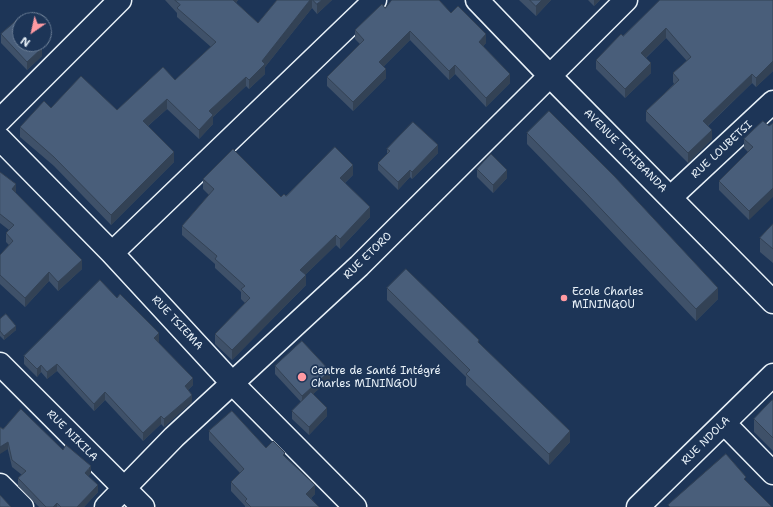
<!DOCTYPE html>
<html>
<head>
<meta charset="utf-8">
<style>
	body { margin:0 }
	#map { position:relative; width:773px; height:507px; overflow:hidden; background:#1d3557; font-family:"Shantell Sans",sans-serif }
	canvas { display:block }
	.north { position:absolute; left:12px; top:12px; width:40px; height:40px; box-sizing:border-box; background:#1d3557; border:1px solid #6e8097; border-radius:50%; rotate:214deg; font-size:11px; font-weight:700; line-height:16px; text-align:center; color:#e8f1f8 }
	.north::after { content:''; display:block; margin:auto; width:14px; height:18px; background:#ff9aa2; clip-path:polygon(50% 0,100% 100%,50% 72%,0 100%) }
</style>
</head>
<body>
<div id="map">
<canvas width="773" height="507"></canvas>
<div class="north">N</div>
</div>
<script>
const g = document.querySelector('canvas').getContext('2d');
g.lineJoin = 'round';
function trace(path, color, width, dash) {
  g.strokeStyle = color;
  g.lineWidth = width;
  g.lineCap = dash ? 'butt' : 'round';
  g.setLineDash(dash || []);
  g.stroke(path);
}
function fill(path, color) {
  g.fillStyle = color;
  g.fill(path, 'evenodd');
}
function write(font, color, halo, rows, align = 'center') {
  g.font = font + ' "Shantell Sans",sans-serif';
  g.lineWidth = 3.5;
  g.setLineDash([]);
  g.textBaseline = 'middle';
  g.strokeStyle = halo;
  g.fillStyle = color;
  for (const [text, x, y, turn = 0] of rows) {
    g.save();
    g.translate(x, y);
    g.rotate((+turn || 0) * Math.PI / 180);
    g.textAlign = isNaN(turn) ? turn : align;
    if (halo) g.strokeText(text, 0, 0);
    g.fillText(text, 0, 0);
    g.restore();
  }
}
const minor = new Path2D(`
	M 477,0 L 551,77 L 773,302
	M 0,120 L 120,0
	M 0,139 L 112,253 L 233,384 L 355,507
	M 671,197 L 773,102
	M 112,253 L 375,0
	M 0,364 L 143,507
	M 724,423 L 773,473
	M 0,485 L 22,507
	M 106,507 L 174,437 L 359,266 L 626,0
	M 638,507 L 773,375`);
trace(minor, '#e8f1f8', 25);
trace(minor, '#1d3557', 22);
fill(new Path2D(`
	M 165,0 L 238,0 L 236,3 L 258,23 L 277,0 L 332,0 L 317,14 L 312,8 L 265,67 L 265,74 L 249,89 L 246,86 L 213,117 L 213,124 L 199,139 L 167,109 L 148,126 L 174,162 L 111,225 L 54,166 L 20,137 L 20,127 L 51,108 L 117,110 L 175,80 L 211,47 L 177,17 L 177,13 Z
	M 519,0 L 551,0 L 536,16 Z
	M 588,0 L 600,0 L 594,6 Z
	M 773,0 L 773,71 L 756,87 L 752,83 L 708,126 L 712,139 L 688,163 L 646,121 L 646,111 L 674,84 L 673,82 L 673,73 L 687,61 L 666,38 L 646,58 L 651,73 L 625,98 L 596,69 L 596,60 L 623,36 Z
	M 385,8 L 451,13 L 486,43 L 483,46 L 510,83 L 486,107 L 455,74 L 449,80 L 410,40 L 384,66 L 386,78 L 353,111 L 327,86 L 327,77 L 360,44 L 355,39 L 355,30 Z
	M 1,34 L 42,56 L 27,70 L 1,43 Z
	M 769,126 L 749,220 L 719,190 L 719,181 L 748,152 L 744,148 L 744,139 Z
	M 527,133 L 718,299 L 696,321 L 586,205 L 527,144 Z
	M 387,149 L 438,153 L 412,179 L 410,177 L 398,190 L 378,170 L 378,163 L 387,154 Z
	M 477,169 L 507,178 L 493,193 L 477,177 Z
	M 0,172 L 16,193 L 82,269 L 58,291 L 49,281 L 25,307 L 0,284 L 0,255 L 9,245 L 6,242 L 6,233 L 9,230 L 0,223 Z
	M 353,175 L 345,183 L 370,217 L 340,249 L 336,245 L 305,275 L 306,285 L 232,360 L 215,344 L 215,334 L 245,303 L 241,299 L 241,292 L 215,268 L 215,264 L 182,235 L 182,226 L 209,195 L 203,189 L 203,179 L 281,197 Z
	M 773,224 L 773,263 L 760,252 L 760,238 Z
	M 387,288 L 479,343 L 570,442 L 549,465 L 466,385 L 466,377 L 387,300 Z
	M 0,319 L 16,330 L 4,340 L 0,336 Z
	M 159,341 L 158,342 L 193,385 L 188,390 L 192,402 L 164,427 L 161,424 L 143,441 L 105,400 L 94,411 L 57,371 L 47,379 L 41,372 L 37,377 L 24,364 L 24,356 Z
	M 275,366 L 330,379 L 313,394 L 327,416 L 309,435 L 292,419 L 292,411 L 301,402 L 275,374 Z
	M 773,400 L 773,451 L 754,432 L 754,419 Z
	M 3,429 L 63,450 L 91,473 L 88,477 L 98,492 L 84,507 L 39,507 L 18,486 L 18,478 L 22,475 L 12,467 Z
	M 209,431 L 266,448 L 285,458 L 315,494 L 311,498 L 319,507 L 245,507 L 245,506 L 231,491 L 231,482 L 240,473 L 209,440 Z`), '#3f5169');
fill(new Path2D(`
	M 231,0 L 238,0 L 231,8 Z
	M 310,0 L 312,0 L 312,8 L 265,67 L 265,74 L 249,89 L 249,80 L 262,61 Z
	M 322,0 L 332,0 L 317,14 L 317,4 Z
	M 542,0 L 551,0 L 536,16 L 536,6 Z
	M 594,0 L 600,0 L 594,6 Z
	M 666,28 L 666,38 L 641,62 L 641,53 Z
	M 410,31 L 410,40 L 379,71 L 379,62 Z
	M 486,34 L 486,43 L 479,51 L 479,42 Z
	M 42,48 L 42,56 L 27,70 L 27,62 Z
	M 773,61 L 773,71 L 756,87 L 756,78 Z
	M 651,63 L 651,73 L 625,98 L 625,89 Z
	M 455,65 L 455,74 L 449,80 L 449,71 Z
	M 386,69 L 386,78 L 353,111 L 353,102 Z
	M 510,74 L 510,83 L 486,107 L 486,98 Z
	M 752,74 L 752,83 L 703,130 L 703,121 Z
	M 246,77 L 246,86 L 213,117 L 213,124 L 199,139 L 199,130 L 209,111 Z
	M 167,99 L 167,109 L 143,130 L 143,121 Z
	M 712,130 L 712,139 L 688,163 L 688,153 Z
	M 438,145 L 438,153 L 412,179 L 412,172 Z
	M 174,152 L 174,162 L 111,225 L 111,215 Z
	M 353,165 L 353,175 L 340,187 L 340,178 Z
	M 410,170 L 410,177 L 398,190 L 398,182 Z
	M 507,170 L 507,178 L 493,193 L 493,185 Z
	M 16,184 L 16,193 L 12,189 Z
	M 773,188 L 773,197 L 749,220 L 749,211 Z
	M 370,207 L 370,217 L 340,249 L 340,239 Z
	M 336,235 L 336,245 L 300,280 L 300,270 Z
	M 82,260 L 82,269 L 58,291 L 58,282 Z
	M 49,272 L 49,281 L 25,307 L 25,298 Z
	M 306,275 L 306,285 L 232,360 L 232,350 Z
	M 718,288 L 718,299 L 696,321 L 696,309 Z
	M 16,326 L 16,330 L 4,340 L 4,336 Z
	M 159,333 L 159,341 L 154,346 L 154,338 Z
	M 57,364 L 57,371 L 47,379 L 47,372 Z
	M 41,365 L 41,372 L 37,377 L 37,369 Z
	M 330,371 L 330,379 L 302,404 L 302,396 Z
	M 193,378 L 193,385 L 185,393 L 185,386 Z
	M 105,392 L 105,400 L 94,411 L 94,404 Z
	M 192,395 L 192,402 L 164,427 L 164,419 Z
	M 327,408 L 327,416 L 309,435 L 309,427 Z
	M 161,416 L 161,424 L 143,441 L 143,433 Z
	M 570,431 L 570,442 L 549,465 L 549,454 Z
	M 8,442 L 8,449 L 0,454 L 0,447 Z
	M 91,466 L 91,473 L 85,481 L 85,473 Z
	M 98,485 L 98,492 L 84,507 L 77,507 Z
	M 315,485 L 315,494 L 306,503 L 306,494 Z
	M 57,503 L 57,507 L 53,507 Z`), '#334255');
const building = new Path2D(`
	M 175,0 L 233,0 L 258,23 L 277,0 L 310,0 L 262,61 L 265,64 L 249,80 L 246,77 L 209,111 L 213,115 L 199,130 L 167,99 L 143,121 L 174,152 L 111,215 L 54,157 L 20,127 L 44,101 L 51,108 L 81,76 L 117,110 L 163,67 L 175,80 L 216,42 L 177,8 L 180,5 Z
	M 313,0 L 322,0 L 317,4 Z
	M 392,0 L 439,0 L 451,13 L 458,6 L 486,34 L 479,42 L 510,74 L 486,98 L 455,65 L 449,71 L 410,31 L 379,62 L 386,69 L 353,102 L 327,77 L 364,40 L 355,30 L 382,4 L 385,8 Z
	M 530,0 L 542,0 L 536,6 Z
	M 660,0 L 773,0 L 773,61 L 756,78 L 752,74 L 703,121 L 712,130 L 688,153 L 646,111 L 679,80 L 673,73 L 691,57 L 666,28 L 641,53 L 651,63 L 625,89 L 596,60 L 621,34 L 623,36 Z
	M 16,21 L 20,25 L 20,44 L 38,44 L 42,48 L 27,62 L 1,34 Z
	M 549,111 L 615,177 L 718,288 L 696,309 L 586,193 L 527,133 Z
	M 763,121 L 769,126 L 773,123 L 773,188 L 749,211 L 719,181 L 753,147 L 744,139 Z
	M 413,122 L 438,145 L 412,172 L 410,170 L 398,182 L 378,163 L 390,151 L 387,149 Z
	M 335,147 L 353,165 L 340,178 L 370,207 L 340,239 L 336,235 L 300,270 L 306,275 L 232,350 L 215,334 L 250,298 L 241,289 L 245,286 L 215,259 L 217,256 L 182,226 L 214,189 L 203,179 L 233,149 L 281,197 L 284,194 L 286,196 Z
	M 491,154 L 507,170 L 493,185 L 477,169 Z
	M 0,172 L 16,184 L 12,189 L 82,260 L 58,282 L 49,272 L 25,298 L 0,275 L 0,255 L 13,241 L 6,233 L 14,225 L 0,214 Z
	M 773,224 L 773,249 L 760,238 Z
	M 406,269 L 479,340 L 478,342 L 570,431 L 549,454 L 466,374 L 470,370 L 387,288 Z
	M 100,280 L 117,298 L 120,294 L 159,333 L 154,338 L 193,378 L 185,386 L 192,395 L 164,419 L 161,416 L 143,433 L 105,392 L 94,404 L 57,364 L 47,372 L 41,365 L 37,369 L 24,356 Z
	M 6,314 L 16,326 L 4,336 L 0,331 L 0,319 Z
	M 302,341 L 330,371 L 302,396 L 275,366 Z
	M 311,392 L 327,408 L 309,427 L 292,411 Z
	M 772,400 L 773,400 L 773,438 L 754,419 Z
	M 21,409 L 63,450 L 66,445 L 91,466 L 85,473 L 98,485 L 77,507 L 61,507 L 57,503 L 53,507 L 46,507 L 18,478 L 26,471 L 12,460 L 8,442 L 0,447 L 0,427 L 3,429 Z
	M 232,411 L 266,448 L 273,441 L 285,453 L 283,455 L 315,485 L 306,494 L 319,507 L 251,507 L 245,501 L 247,499 L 231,482 L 244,469 L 209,431 Z
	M 726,454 L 746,477 L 744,479 L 772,507 L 670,507 L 668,505 Z
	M 0,495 L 11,507 L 0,507 Z`);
fill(building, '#495e7a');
trace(building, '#334255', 1);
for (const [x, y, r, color] of [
	[564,298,4,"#ff9aa2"],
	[302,377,5,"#ff9aa2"]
]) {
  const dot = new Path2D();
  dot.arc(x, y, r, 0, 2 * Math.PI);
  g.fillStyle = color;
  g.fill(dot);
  trace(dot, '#1d3557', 1.5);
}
write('11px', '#e8f1f8', '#1d3557', [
	["RUE LOUBETSI",722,150,-43],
	["AVENUE TCHIBANDA",625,151,45],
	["RUE ETORO",368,256,-44],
	["RUE TSIEMA",177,323,47],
	["RUE NIKILA",72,436,45],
	["RUE NDOLA",706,441,-45]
]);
write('11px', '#e8f1f8', '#1d3557', [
	["Ecole Charles",572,292],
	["MININGOU",572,305],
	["Centre de Santé Intégré",311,371],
	["Charles MININGOU",311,384]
], 'left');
</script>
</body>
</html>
